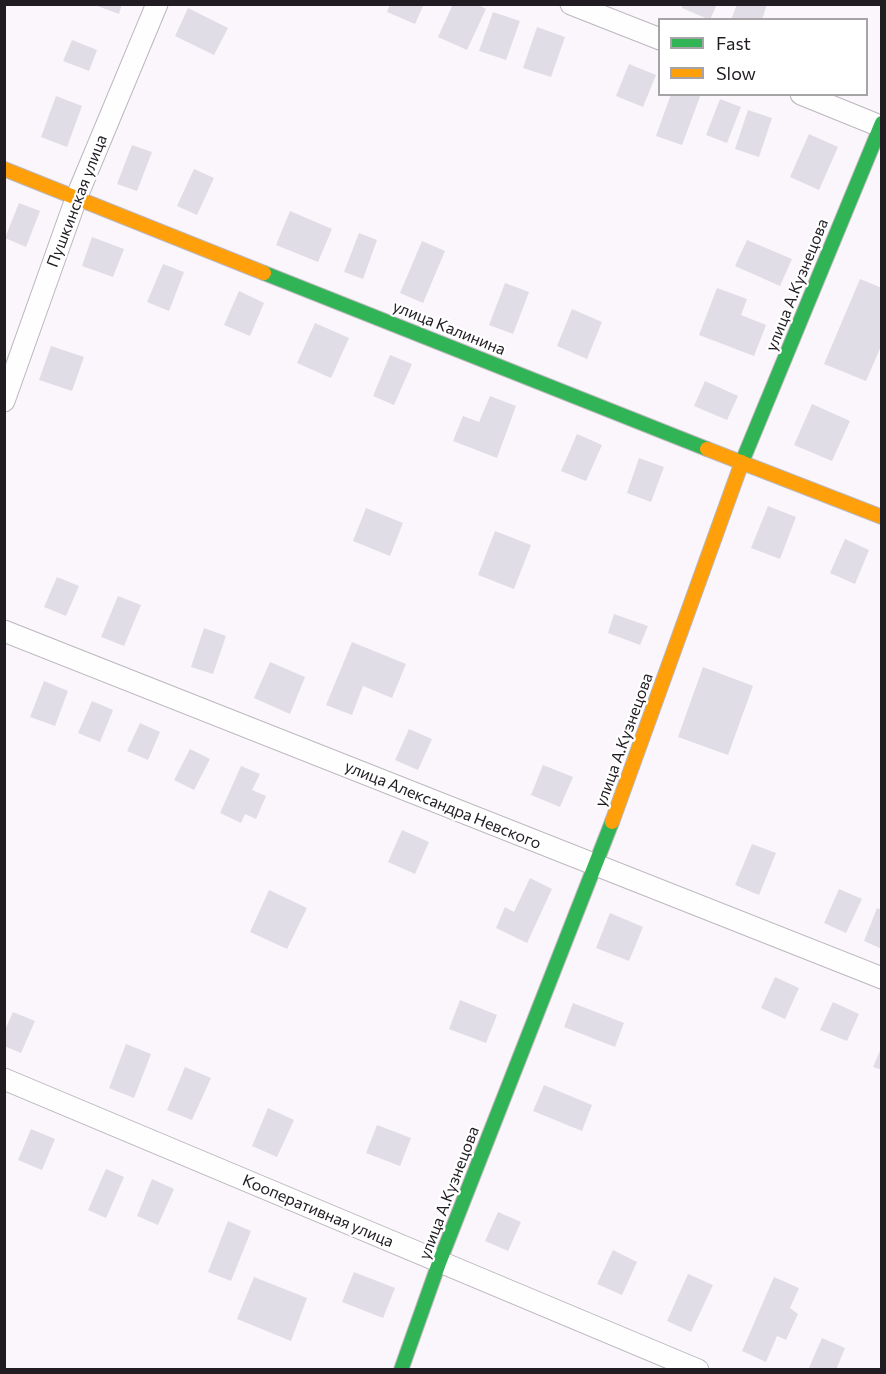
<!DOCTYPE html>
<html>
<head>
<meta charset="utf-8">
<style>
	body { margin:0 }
	#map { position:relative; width:886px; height:1374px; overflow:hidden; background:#faf6fc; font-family:Commissioner,sans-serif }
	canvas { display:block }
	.frame { position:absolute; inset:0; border:6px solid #201c22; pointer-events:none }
	.legend { position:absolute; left:658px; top:18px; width:210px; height:78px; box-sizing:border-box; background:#fff; border:2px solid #a6a4a7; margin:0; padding:8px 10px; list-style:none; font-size:18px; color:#201c22 }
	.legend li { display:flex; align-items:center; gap:12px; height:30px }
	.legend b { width:30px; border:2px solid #a6a4a7 }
</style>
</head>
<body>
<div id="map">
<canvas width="886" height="1374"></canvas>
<div class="frame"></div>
<ul class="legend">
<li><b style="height:8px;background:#30b455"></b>Fast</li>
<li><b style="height:8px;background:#ff9f0a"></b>Slow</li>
</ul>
</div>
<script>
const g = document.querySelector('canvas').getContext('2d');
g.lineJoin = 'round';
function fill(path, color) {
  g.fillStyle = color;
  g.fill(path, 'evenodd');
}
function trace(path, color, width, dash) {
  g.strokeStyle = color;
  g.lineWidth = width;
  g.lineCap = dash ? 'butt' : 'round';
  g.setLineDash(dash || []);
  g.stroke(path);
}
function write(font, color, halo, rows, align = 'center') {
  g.font = font + ' Commissioner,sans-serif';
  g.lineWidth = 4.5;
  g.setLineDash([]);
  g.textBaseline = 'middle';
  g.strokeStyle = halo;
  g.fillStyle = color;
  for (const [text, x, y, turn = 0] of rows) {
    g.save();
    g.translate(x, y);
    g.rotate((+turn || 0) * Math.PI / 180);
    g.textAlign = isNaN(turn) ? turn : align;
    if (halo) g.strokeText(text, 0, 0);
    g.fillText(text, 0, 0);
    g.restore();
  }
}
fill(new Path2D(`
	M 92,4 L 122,4 L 119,14 Z
	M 390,4 L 424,4 L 415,24 L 387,12 Z
	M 453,4 L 477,4 L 486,9 L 467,50 L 438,37 Z
	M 683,4 L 717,4 L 710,20 L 682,8 Z
	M 737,4 L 767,4 L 762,20 L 731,20 Z
	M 188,8 L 228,28 L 214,55 L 175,36 Z
	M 493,12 L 520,21 L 506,60 L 479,51 Z
	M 537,27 L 565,37 L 551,77 L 523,68 Z
	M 72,40 L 97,50 L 89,71 L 63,61 Z
	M 629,64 L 656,75 L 643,107 L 616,96 Z
	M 671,94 L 701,94 L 682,145 L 656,136 Z
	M 56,96 L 82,106 L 67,147 L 41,137 Z
	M 720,99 L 741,107 L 727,143 L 706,135 Z
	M 748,110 L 772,118 L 759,157 L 735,149 Z
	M 809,134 L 838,147 L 819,190 L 790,177 Z
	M 132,145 L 152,152 L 137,191 L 117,184 Z
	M 194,169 L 214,178 L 197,215 L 177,206 Z
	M 19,203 L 40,211 L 26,247 L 5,238 Z
	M 290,211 L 332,229 L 318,262 L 276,245 Z
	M 359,233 L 377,240 L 363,279 L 344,272 Z
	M 92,237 L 124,249 L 113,277 L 82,266 Z
	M 747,240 L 792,259 L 780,286 L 735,266 Z
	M 422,241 L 445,251 L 423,303 L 400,293 Z
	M 163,264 L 184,272 L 169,311 L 147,302 Z
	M 860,279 L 882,288 L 882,344 L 866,381 L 824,364 Z
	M 505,283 L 529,292 L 513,334 L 489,325 Z
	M 717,288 L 747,299 L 741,315 L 766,325 L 754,356 L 699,335 Z
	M 239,291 L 264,303 L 250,336 L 224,325 Z
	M 572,309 L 602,322 L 587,359 L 557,346 Z
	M 315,323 L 349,338 L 331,378 L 297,363 Z
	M 51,346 L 84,357 L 72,391 L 39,380 Z
	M 390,355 L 412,364 L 394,405 L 373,396 Z
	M 705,381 L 738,396 L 727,420 L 694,406 Z
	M 490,396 L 516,406 L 497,458 L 453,441 L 463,416 L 479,422 Z
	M 812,404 L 850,421 L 832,461 L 794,445 Z
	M 577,434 L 602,445 L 586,481 L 561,471 Z
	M 639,458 L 664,467 L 651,502 L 627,493 Z
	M 768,506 L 796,517 L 780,559 L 751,548 Z
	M 366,508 L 403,523 L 390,556 L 353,541 Z
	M 495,531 L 531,545 L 514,589 L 478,575 Z
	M 845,539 L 869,550 L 855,584 L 830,573 Z
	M 57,577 L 79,586 L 66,616 L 44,607 Z
	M 118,596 L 141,605 L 124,646 L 101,637 Z
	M 614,614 L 648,626 L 640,645 L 608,633 Z
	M 204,628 L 226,636 L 213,674 L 191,667 Z
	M 352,642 L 406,664 L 392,698 L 363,686 L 352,715 L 326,705 Z
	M 270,662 L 305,677 L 290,714 L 254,698 Z
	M 703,667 L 753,686 L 728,755 L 678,737 Z
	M 44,681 L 68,691 L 55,726 L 30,717 Z
	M 92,701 L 113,710 L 100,742 L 78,733 Z
	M 140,723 L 160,732 L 148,760 L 127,751 Z
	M 409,729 L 432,739 L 418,770 L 395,760 Z
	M 190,749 L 210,759 L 194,790 L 174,780 Z
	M 543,765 L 573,777 L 560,807 L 531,795 Z
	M 241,766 L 260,774 L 252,790 L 266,796 L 256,819 L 245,814 L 241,823 L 220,813 Z
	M 402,830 L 429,842 L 415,874 L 388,862 Z
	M 752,844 L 776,853 L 759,895 L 735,885 Z
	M 530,878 L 552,889 L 527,943 L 496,928 L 505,907 L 514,912 Z
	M 839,889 L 862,899 L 846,933 L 824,923 Z
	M 269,890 L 307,908 L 287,949 L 250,932 Z
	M 877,908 L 882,910 L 882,949 L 864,941 Z
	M 610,913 L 643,927 L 629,961 L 596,948 Z
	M 775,977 L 799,988 L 785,1019 L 761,1008 Z
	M 460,1000 L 497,1015 L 486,1043 L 449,1029 Z
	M 833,1002 L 859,1014 L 847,1041 L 820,1030 Z
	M 573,1003 L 624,1023 L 615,1047 L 564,1027 Z
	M 13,1012 L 35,1021 L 21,1053 L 4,1046 L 4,1032 Z
	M 126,1044 L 151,1054 L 134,1098 L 109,1088 Z
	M 882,1046 L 882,1070 L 873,1067 Z
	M 185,1067 L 211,1078 L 192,1120 L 167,1110 Z
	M 544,1085 L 592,1105 L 582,1131 L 533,1111 Z
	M 268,1108 L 294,1120 L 277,1157 L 252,1146 Z
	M 377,1125 L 411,1138 L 400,1166 L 366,1153 Z
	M 31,1129 L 55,1139 L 42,1170 L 18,1160 Z
	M 106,1169 L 124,1177 L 106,1218 L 88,1210 Z
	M 152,1179 L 174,1189 L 158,1225 L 137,1216 Z
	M 498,1212 L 521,1222 L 508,1251 L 485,1241 Z
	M 228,1221 L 251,1231 L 231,1281 L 208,1272 Z
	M 613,1250 L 637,1262 L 622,1295 L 597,1284 Z
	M 354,1272 L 395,1288 L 383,1318 L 342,1302 Z
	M 688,1274 L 713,1285 L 691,1332 L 667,1321 Z
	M 254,1277 L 307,1298 L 291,1341 L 237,1319 Z
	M 774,1277 L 799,1288 L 790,1308 L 798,1314 L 786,1340 L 777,1336 L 766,1362 L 742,1351 Z
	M 822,1338 L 845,1348 L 836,1370 L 808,1370 Z`), '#e0dde7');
const street = new Path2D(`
	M 571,4 L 660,39
	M 801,94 L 880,126
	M 4,401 L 77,196 L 157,4
	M 4,631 L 882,978
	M 4,1079 L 698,1370`);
const fast = new Path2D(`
	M 264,273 L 707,449
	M 742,462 L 882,123
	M 401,1370 L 439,1263 L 612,822`);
const slow = new Path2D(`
	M 4,169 L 264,273
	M 707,449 L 882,517
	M 612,822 L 742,462`);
trace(street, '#bbb7bd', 23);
trace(fast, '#bbb7bd', 16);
trace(slow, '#bbb7bd', 16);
trace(street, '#fefeff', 21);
trace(fast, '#30b455', 14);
trace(slow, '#ff9f0a', 14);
write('16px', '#201c22', '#fff', [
	["Пушкинская улица",77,201,-69],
	["улица А.Кузнецова",797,285,-68],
	["улица Калинина",449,328,22],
	["улица А.Кузнецова",624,740,-70],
	["улица Александра Невского",443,805,22],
	["улица А.Кузнецова",449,1193,-69],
	["Кооперативная улица",318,1211,23]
]);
</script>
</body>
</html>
